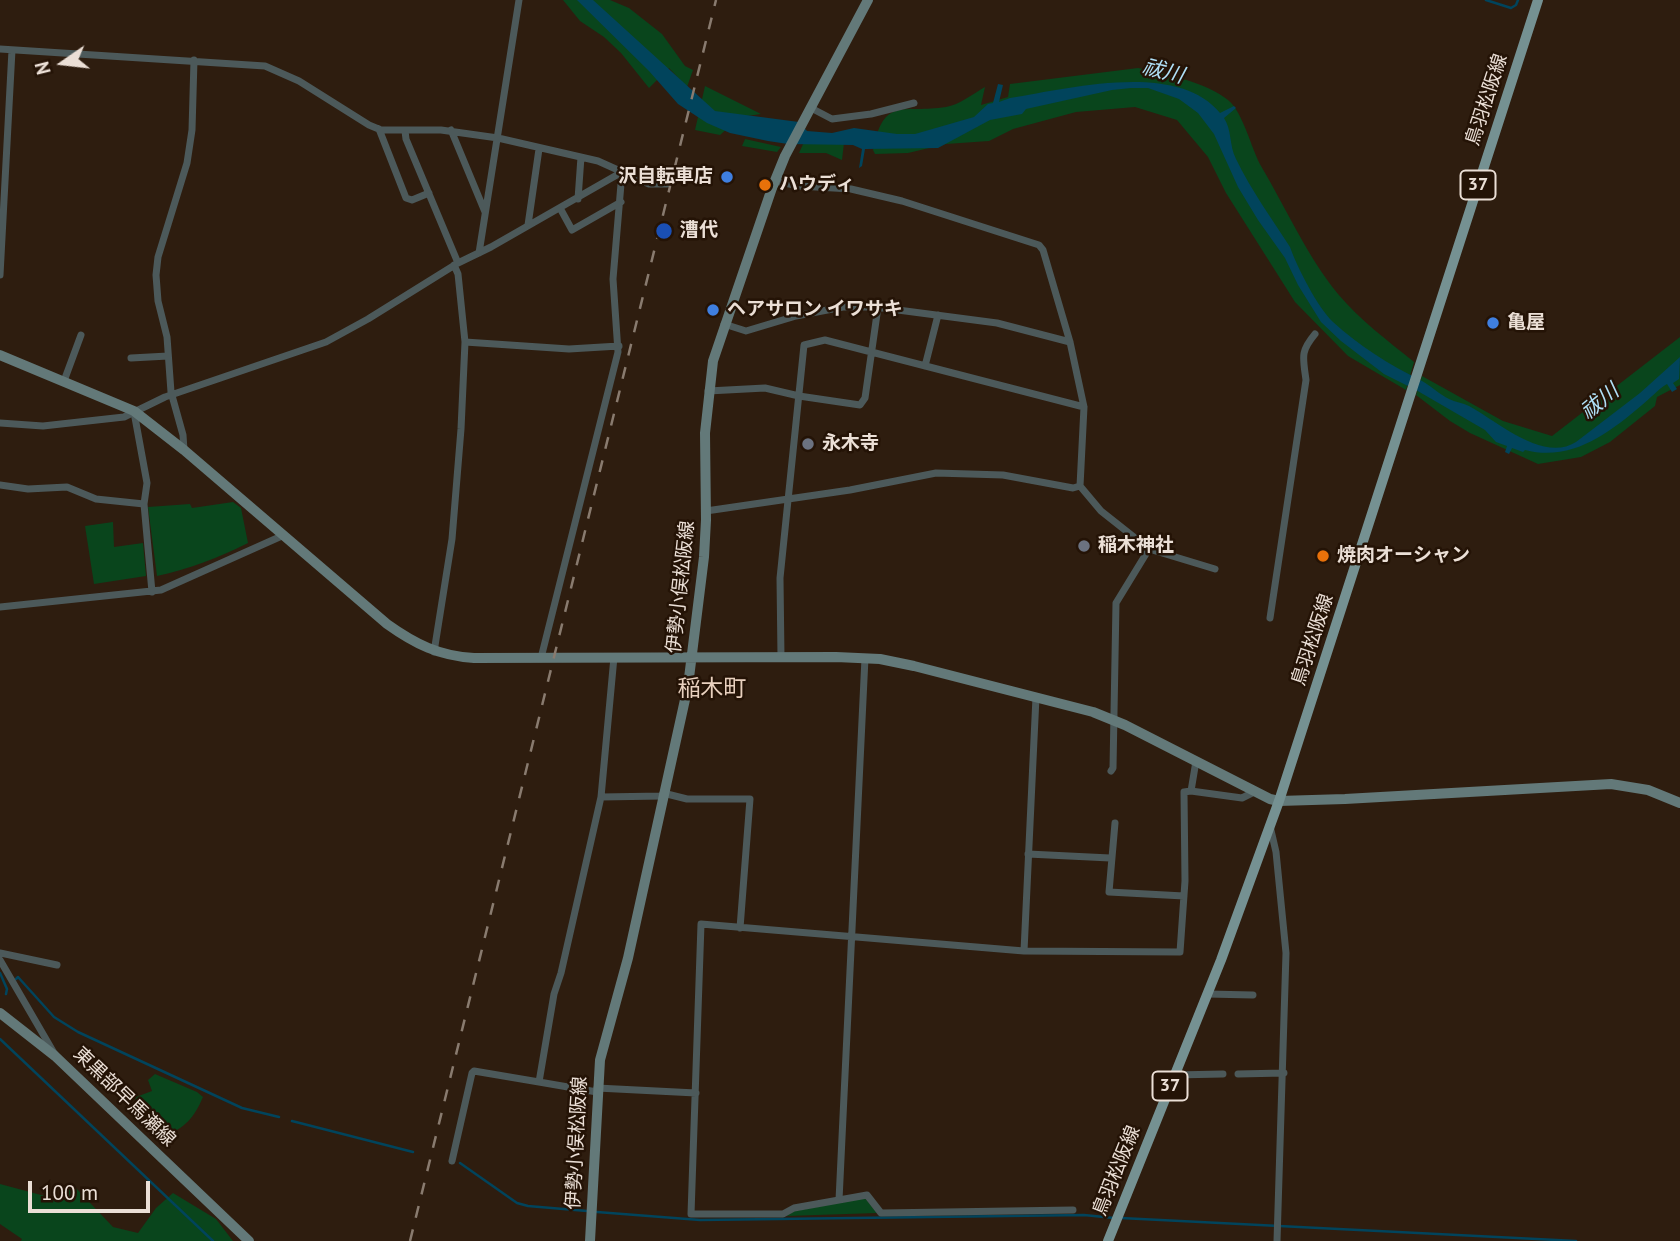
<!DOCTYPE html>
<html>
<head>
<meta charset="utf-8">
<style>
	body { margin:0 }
	#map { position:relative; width:1680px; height:1241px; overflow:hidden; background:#2e1d0f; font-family:"PT Sans",sans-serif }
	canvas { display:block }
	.north { position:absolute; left:28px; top:28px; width:70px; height:70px; -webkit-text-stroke:5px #241306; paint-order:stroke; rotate:256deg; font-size:19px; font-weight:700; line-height:28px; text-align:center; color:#ebdfd6 }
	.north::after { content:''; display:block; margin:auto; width:24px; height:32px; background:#ebdfd6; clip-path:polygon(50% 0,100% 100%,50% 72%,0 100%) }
	.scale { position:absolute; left:28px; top:1181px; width:122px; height:32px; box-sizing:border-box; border:4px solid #ebdfd6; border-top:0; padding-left:9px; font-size:21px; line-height:24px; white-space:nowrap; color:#ebdfd6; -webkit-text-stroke:5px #241306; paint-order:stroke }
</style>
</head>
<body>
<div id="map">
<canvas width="1680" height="1241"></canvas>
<div class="north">N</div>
<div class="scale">100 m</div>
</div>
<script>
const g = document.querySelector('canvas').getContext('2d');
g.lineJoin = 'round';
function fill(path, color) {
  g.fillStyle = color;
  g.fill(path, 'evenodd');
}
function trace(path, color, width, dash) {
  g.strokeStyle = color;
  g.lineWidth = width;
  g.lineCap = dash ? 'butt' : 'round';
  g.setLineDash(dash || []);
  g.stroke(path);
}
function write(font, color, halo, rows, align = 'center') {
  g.font = font + ' "PT Sans","Noto Sans JP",sans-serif';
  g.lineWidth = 5;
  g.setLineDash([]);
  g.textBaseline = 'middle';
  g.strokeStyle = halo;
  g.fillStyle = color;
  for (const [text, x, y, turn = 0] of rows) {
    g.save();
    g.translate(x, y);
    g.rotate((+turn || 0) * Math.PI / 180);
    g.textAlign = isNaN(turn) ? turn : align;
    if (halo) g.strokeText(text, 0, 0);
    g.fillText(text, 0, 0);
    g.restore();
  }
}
fill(new Path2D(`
	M 563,0 L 610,0 L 629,8 L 662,34 L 685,66 L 693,70 L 687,87 L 669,68 L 649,88 L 621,53 L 604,37 L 580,21 Z
	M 1138,68 C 1163,73 1208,83 1228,100 C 1243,112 1251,148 1261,166 C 1286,208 1307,256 1338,294 C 1360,320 1388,341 1414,362 L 1406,390 L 1348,356 L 1295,302 L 1226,193 L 1208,157 L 1177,120 L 1135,107 L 1076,112 L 1013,129 L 989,141 L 946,144 L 908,153 L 875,154 L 873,150 C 884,95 903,114 946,107 C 959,105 974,93 985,87 L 981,105 L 1008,97 L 1010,84 Z
	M 705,86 L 761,114 L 740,117 L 720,135 L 695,130 Z
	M 745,139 L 781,147 L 777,152 L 742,146 Z
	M 804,142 L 844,143 L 842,160 L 826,153 L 799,153 Z
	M 1680,337 L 1680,385 L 1657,397 L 1655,406 L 1610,442 L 1581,457 L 1538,464 L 1470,433 L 1450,421 L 1416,395 L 1422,376 L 1503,421 L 1552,436 Z
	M 233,502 L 241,508 L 248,543 C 218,558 189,569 157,576 L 148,507 L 190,504 L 192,508 Z
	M 113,522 L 114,547 L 143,543 L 146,576 L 94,584 L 85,526 Z
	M 155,1074 L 197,1092 L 203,1097 C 194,1118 185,1128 164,1136 L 134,1106 L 136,1097 L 152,1091 L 148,1080 Z
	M 0,1184 L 56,1199 L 74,1186 L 113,1227 L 138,1233 L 156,1208 L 173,1193 L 216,1219 L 233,1241 L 21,1241 L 22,1239 L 0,1224 Z
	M 865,1198 L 877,1213 L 786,1216 L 795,1211 Z`), '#09451c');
fill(new Path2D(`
	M 577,0 L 593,0 L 715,111 L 799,122 L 807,131 L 832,133 L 854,128 L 897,134 L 915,134 L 974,117 L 988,104 L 993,103 L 998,84 L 1003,85 L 999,102 L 1010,98 C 1067,89 1177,60 1220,113 L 1234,106 L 1236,108 L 1224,118 C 1232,130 1229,145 1236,159 C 1251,190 1272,219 1290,247 C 1297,267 1318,308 1333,322 C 1359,346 1390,365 1422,381 C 1431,386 1439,394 1449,399 C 1455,402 1463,403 1469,406 C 1497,421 1543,463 1576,442 L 1640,393 L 1680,357 L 1679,379 L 1673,383 L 1677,389 L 1672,392 L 1667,384 C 1657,390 1651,398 1642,405 C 1608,434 1571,462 1525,450 L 1523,452 L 1512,448 L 1509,454 L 1505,452 L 1507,446 L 1496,442 L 1485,430 L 1416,390 L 1384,374 L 1341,341 L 1321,322 L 1298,285 L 1285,258 L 1258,220 L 1238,187 L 1214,134 L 1198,113 L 1179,99 L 1148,88 L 1131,88 L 1112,90 L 1026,109 L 1022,114 L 990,120 L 938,148 L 865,149 L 862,166 L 859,168 L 862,149 L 853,145 L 788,144 L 768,141 L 730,133 L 707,123 L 678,104 L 649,71 Z`), '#01445c');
trace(new Path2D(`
	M 1486,0 L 1511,8 L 1516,5 L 1518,0
	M 0,973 L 7,989 L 6,994
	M 16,979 L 18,977 L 54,1017 L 78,1032 L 242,1108 L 279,1117
	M 0,1039 L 213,1241
	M 292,1121 L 413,1152
	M 460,1163 L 517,1203 L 528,1206 L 587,1211
	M 597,1212 L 700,1220 L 1084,1215 L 1114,1218
	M 1121,1218 L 1576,1241`), '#01445c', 2.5);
trace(new Path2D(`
	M 0,49 L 265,66 L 299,81 L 369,125 L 381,130 L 441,130 L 498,138 L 598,161 L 649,184 L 667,184
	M 811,108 L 832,119 L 871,114 L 914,103
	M 379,129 L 406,198 L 412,200 L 429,193
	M 451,130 L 485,212
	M 405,131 L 406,139 L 458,263
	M 775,181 L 799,186 L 851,189 L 902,201 L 1039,245 L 1043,250 L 1070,342 L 1084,407 L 1080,486 L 1101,511 L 1149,549 L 1215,569
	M 578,199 L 581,157
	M 560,208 L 572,230 L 621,202
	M 528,225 L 539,149
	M 479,253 L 519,0
	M 0,275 L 12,50
	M 724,324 L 746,331 L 796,316 L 843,307 L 875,307 L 997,323 L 1070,342
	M 465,342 L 569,349 L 619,346
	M 131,358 L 168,356
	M 925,366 L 938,315
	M 64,381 L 81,335
	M 708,391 L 765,388 L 799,396 L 860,405 L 865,398 L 878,307
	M 134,412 L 147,483 L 144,504 L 152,592
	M 0,423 L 43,426 L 124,417 L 165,397 L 326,342 L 368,319 L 458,263 L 491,247 L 622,172
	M 184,450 L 183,435 L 171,392 L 167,337 L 158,301 L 156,275 L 158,257 L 187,163 L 192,130 L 194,60
	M 0,485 L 28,489 L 67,487 L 96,499 L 144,504
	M 706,511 L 850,490 L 936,473 L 1003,475 L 1073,488 L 1080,486
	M 0,607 L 161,590 L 284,535
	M 1270,618 L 1306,380 C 1303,357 1300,352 1315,334
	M 434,652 L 452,539 L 461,429 L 465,342 L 458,274 L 454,265
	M 781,657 L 780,578 L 804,345 L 825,340 L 1084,407
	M 541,658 L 618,352 L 613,279 L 622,172
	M 1111,771 L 1113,768 L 1116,603 L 1149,549
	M 1191,791 L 1196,761
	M 663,793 L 687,799 L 750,799 L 740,928
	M 601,797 L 662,796
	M 1115,823 L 1109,892 L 1184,896
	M 1270,826 L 1276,852 L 1286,953 L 1277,1241
	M 1028,854 L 1110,858
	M 1024,951 L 1036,697
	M 0,953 L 57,965
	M 0,960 L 54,1053
	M 1207,994 L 1253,995
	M 1238,1074 L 1284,1073
	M 1174,1075 L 1223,1074
	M 597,1088 L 696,1093
	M 597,1092 L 539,1082 L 554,994 L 561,973 L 601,797 L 614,657
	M 452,1161 L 472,1073 L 474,1071 L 539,1082
	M 839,1200 L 865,658
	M 1073,1210 L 881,1213 L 867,1195 L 794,1208 L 783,1214 L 691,1214 L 701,924 L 1024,951 L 1180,952 L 1185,881 L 1184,792 L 1191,791 L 1242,798 L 1256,791`), '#4c595a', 7);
trace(new Path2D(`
	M 0,355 L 134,411 L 184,450 L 387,624 C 415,644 439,656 474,658 L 836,657 L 880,659 L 914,666 L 1093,712 L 1125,725 L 1270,799 L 1279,801 L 1345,799 L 1611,784 L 1648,790 L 1680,803
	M 0,1013 L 55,1056 L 249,1241
	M 590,1241 L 600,1060 L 628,958 L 688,686 L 704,557 L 706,520 L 705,433 L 713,361 L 772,188 L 785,156 L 868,0`), '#637979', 10);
trace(new Path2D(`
	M 1108,1241 L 1221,960 L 1279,801 L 1538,0`), '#759192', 10);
trace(new Path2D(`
	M 410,1241 L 716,0`), '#897b6f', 2.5, [12, 12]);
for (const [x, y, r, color] of [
	[727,177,7,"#3f7fe0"],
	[765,185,7,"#e8710a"],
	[664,231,9,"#1a4fb4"],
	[713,310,7,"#3f7fe0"],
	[1493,323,7,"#3f7fe0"],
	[808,444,7,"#6b7280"],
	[1084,546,7,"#6b7280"],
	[1323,556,7,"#e8710a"]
]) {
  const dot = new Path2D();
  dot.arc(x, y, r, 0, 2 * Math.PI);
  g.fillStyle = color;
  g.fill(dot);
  trace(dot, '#241306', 2.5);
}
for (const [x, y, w] of [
	[1478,185,35],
	[1170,1086,35]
]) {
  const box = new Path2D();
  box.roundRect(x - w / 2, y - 14.5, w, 29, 5);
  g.fillStyle = '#241306';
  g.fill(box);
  trace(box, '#ebdfd6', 2);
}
write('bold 18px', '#ebdfd6', null, [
	["37",1478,185],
	["37",1170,1086]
]);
write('19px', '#ebdfd6', '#241306', [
	["鳥羽松阪線",1487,100,-72],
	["伊勢小俣松阪線",681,587,-84],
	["鳥羽松阪線",1313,640,-72],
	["東黒部早馬瀬線",124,1097,44],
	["伊勢小俣松阪線",577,1143,-87],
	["鳥羽松阪線",1117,1171,-68]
]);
write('bold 19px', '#ebdfd6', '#241306', [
	["沢自転車店",713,177,"right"],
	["ハウディ",779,185],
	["漕代",680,231],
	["ヘアサロン イワサキ",727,310],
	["亀屋",1507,323],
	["永木寺",822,444],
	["稲木神社",1098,546],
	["焼肉オーシャン",1337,556]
], 'left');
write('italic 21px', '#b0e0f7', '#241306', [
	["祓川",1163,72,14],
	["祓川",1600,402,-39]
]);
write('23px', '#e8d0be', '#241306', [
	["稲木町",712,689]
]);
</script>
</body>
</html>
